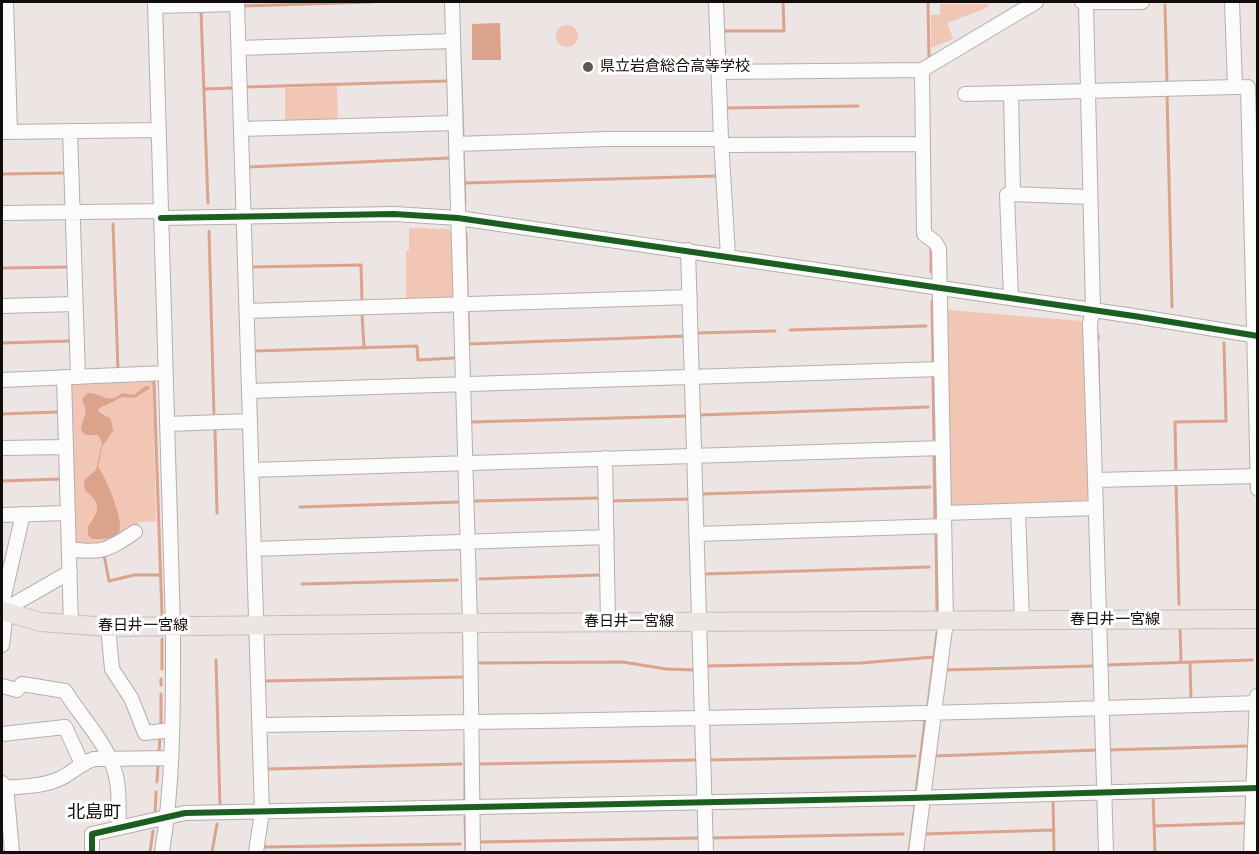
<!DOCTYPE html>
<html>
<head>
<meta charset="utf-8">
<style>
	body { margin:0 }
	#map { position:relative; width:1259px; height:854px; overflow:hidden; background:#ece5e3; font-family:"Work Sans",sans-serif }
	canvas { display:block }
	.frame { position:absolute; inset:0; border:3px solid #110d0c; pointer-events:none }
</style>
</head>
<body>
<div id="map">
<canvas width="1259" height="854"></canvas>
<div class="frame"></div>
</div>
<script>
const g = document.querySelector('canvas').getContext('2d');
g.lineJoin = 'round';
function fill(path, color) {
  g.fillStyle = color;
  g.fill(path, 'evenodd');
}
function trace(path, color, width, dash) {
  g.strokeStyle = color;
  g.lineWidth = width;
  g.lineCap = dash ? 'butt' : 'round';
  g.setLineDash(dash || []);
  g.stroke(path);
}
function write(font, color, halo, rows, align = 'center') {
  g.font = font + ' "Work Sans","Noto Sans JP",sans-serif';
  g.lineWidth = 6;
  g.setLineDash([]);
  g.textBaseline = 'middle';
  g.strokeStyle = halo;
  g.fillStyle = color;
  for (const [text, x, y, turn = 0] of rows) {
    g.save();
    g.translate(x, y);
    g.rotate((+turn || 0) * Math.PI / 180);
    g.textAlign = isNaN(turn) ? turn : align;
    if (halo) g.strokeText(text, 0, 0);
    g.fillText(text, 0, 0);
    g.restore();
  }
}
fill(new Path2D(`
	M 940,4 L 988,4 L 989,7 L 947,23 L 953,39 L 931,48 L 931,15 L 940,15 Z
	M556 36a11 11 0 1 1 22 0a11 11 0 1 1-22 0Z
	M 337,86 L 338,122 L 285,124 L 285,88 Z
	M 409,228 L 448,229 L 452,232 L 454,298 L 406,303 L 406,251 L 409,250 Z
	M 948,310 L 1081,321 L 1084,324 L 1089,503 L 949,508 L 945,313 Z
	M 70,381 L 150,381 L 153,383 L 156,521 L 140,522 L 135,528 L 106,546 L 72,545 Z`), '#f1c6b4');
fill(new Path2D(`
	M 500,23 L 501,60 L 472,60 L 472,24 Z
	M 145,386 L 149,386 L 150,388 L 135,398 L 122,397 L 98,409 L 99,412 L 111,419 L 113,431 L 102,447 L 98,467 C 105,475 125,522 119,532 C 114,540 100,539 92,539 L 88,535 L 88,527 C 93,518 103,508 93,498 C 91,495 88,493 85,490 L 84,480 L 96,470 L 102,443 L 98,435 L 86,435 L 82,432 L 81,428 L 86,411 L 82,399 L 88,393 C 103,392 105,406 122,393 L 134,395 Z`), '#dba28c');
trace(new Path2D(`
	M 928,2 L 929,59
	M 1165,5 L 1167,83
	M 243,6 L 372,2
	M 204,11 L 201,11 L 208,203
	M 725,31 L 784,31 L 783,2
	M 460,59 L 463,138
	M 246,87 L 447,81
	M 204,89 L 233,88
	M 1167,94 L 1172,307
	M 727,108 L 858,106
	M 463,153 L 465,203
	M 248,167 L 450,158
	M 2,174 L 66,173
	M 464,183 L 718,176
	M 113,224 L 118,371
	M 209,231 L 214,415
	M 466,234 L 467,296
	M 931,245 L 931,272
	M 250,267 L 361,265 L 362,302
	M 2,268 L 69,267
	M 932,301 L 933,361
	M 468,313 L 469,345
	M 362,314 L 364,348
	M 790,330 L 926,326
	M 696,333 L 775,331
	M 1098,335 L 1098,339
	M 2,343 L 70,341
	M 469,344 L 686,336
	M 1098,350 L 1099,404
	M 254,351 L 417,346 L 418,360 L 455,358
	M 933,377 L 934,440
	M 150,379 L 154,383 L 162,615
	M 2,414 L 57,412
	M 700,415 L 928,407
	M 471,422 L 688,416
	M 215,430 L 217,513
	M 934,455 L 935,519
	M 1176,474 L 1175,422 L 1226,421 L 1224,343
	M 2,481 L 61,479
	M 1176,482 L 1179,604
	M 702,494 L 930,487
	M 475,501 L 599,498
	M 610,501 L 691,499
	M 300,507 L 460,502
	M 936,533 L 937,612
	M 104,555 L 109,581 L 134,575 L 160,575
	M 704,574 L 929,567
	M 480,579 L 600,575
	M 302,584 L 457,580
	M 1180,627 L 1181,663
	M 216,660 L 220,807
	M 1190,662 L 1191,701
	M 479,663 L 623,662 L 666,669 L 695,670
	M 1106,663 L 1106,665 L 1252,660
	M 705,666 L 860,663 L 934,657
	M 162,669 L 162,639
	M 943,670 L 1094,666
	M 265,681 L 465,677
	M 161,685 L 161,679
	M 928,704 L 937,633
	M 161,725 L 161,694
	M 465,748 L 465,800
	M 1108,750 L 1248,746
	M 159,752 L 160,737
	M 934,756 L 1097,750
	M 708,760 L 915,756
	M 479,764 L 698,760
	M 269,769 L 461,764
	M 157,782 L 158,764
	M 916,793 L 925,721
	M 1153,795 L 1155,852
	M 1053,798 L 1054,852
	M 155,815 L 156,792
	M 465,817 L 466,852
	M 1154,826 L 1246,823
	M 923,834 L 1054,830
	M 710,838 L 903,834
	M 479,842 L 700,838
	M 263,847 L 460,844
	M 150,852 L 153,831
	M 212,852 L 217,824
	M 909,852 L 915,806`), '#dba28c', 3);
const minor = new Path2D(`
	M 6,2 L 10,132
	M 155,2 L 173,626 C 173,702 174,778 162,852
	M 237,2 L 262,812 L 256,852
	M 452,2 L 470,623 L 473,852
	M 716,2 L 721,139 L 728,256
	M 1082,2 L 1142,2
	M 1086,2 L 1093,310 L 1090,323 L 1095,480
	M 1232,2 L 1235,87 L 1243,87
	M 155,6 L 237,4
	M 239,48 L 453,41
	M 719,72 L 922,70 L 1036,2
	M 1248,87 L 1258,489
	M 965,94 L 1011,93
	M 241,129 L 455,123
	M 70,131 L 78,377
	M 2,132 L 159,130
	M 456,144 L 607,139 L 721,139
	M 722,145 L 923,144
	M 1010,194 L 1090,197
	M 2,213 L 161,211
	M 161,218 L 394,214 L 458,218 L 1134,316 L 1258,336
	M 688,250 L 706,852
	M 1011,298 L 1007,195 L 1013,192 L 1011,93 L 1235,87
	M 2,306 L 75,304
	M 247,311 L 690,297
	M 64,377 L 71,626
	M 2,380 L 166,373
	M 249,391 L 941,369
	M 167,424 L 250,421
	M 2,448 L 66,447
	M 605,458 L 608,622
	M 251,470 L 943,448
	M 1018,511 L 1022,620
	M 944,513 L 1096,508
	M 2,515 L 68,513
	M 697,534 L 944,526
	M 69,549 C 102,554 108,550 135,532
	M 254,549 L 607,537
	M 2,604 L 23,514
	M 2,611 L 70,572
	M 108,627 L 112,669 L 131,698 L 145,733 L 172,730
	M 2,645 L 6,612
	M 2,686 L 17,690 L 22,684 L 65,691 C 82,719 108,743 116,776 C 120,792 118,811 119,828
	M 260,725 C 592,721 925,715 1257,703
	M 2,734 L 65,727 L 82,764
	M 2,783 L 7,796 L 12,852
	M 4,788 C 23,786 43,787 61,778 C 72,773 81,763 94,759 L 171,758
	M 92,852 L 92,834 L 185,813 L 912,798 L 1258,788
	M 916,852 L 946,621 L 939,249 L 935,242 L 924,234 L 922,70
	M 1106,852 L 1095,480 L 1258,476
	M 1251,852 L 1257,696`);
const major = new Path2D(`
	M 2,611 L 41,622 L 108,627 L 470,623 L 1258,619`);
trace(minor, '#b4afad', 16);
trace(major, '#c4c0bf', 20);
trace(minor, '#fcfbfb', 14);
trace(major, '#ece5e1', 18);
trace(new Path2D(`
	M 161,218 L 394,214 L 458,218 L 1134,316 L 1258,336
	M 92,852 L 92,834 L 185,813 L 912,798 L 1258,788`), '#1b5e20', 6);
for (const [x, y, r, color] of [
	[588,67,6,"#5e5957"]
]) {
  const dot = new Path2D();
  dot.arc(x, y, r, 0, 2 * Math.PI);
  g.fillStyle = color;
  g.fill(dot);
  trace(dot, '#fff', 2);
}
write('15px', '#110d0c', '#fff', [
	["県立岩倉総合高等学校",600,67]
], 'left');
write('15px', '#110d0c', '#fff', [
	["春日井一宮線",1115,620],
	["春日井一宮線",629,622],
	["春日井一宮線",143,626]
]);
write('18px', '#110d0c', '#fff', [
	["北島町",94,813]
]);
</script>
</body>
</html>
